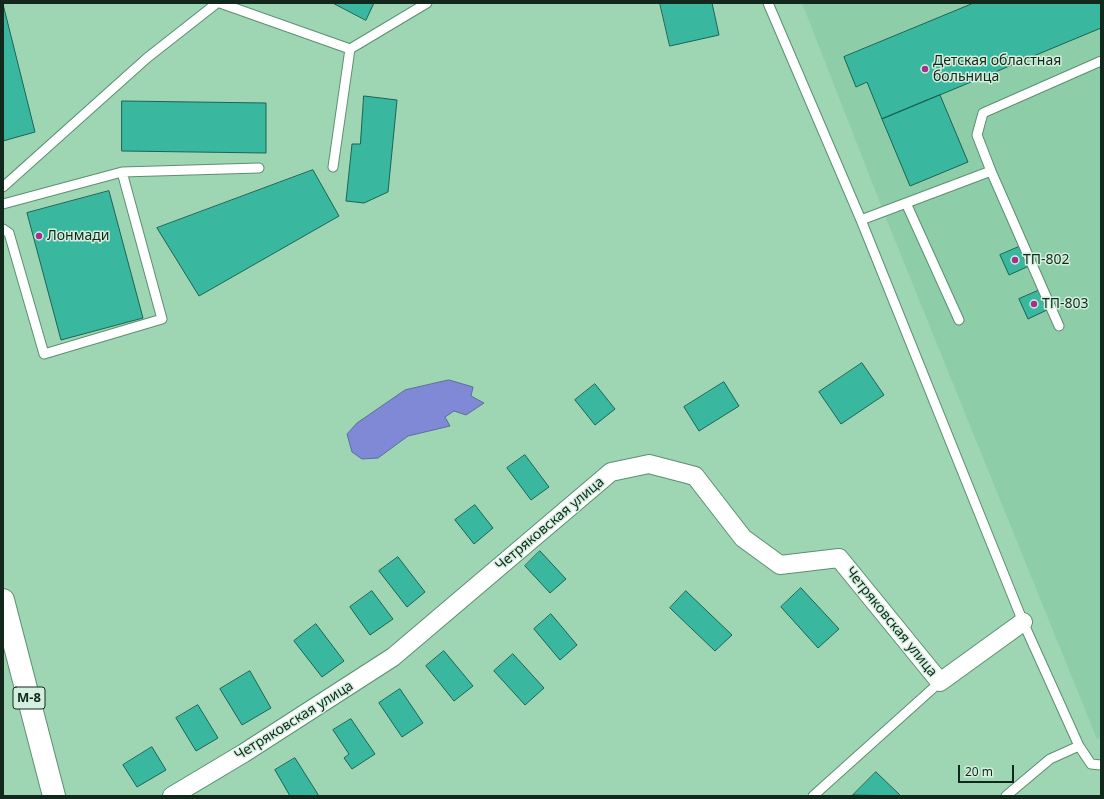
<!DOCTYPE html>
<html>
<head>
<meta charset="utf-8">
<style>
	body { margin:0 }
	#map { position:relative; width:1104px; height:799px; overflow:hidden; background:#9ed5b3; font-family:"Noto Sans",sans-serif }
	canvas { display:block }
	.frame { position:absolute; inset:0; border:4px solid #12281c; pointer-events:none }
	.scale { position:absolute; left:958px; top:765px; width:56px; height:18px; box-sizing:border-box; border:2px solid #12281c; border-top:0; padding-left:5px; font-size:12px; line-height:14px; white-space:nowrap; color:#12281c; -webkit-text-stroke:3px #d3efdd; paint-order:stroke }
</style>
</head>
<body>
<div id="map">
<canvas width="1104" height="799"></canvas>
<div class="frame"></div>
<div class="scale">20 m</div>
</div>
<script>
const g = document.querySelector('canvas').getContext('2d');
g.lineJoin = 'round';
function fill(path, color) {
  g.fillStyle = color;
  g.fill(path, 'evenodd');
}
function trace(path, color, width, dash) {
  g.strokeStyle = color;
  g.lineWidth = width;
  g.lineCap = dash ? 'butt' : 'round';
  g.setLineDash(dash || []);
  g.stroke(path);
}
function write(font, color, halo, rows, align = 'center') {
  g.font = font + ' "Noto Sans",sans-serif';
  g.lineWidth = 3;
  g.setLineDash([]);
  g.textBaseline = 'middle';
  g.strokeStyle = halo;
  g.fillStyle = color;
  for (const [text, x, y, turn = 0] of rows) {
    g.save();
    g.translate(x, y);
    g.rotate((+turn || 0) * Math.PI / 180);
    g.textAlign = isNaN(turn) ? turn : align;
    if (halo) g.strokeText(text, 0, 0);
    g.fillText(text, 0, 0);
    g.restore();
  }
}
fill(new Path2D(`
	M 802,3 L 1101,3 L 1101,737 L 1097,739 L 888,223 Z`), '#8dcda7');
const water = new Path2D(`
	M 449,380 L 473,387 L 471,396 L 484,403 L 466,415 L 454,411 L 445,417 L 450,426 L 408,436 L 378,458 L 362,459 L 352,452 L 347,434 L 357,423 L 405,390 Z`);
fill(water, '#7f89d5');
trace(water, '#5e6c9e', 1);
const building = new Path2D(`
	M 333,3 L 374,3 L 366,20 Z
	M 660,3 L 712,3 L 719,35 L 670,46 Z
	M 974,3 L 1101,3 L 1101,28 L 882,119 L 867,82 L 856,87 L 844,57 Z
	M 3,4 L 35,132 L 3,141 Z
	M 940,95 L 968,162 L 910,186 L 882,119 Z
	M 364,96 L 397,100 L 388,192 L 364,203 L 346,201 L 352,144 L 360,144 Z
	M 122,101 L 266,103 L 266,153 L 122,151 Z
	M 313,170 L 339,216 L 199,296 L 157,228 Z
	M 109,191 L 143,318 L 61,340 L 27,213 Z
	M 1021,246 L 1029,266 L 1009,275 L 1000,255 Z
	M 1040,290 L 1049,309 L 1028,319 L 1019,299 Z
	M 862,363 L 884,395 L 841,424 L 819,392 Z
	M 724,382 L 739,406 L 699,431 L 684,407 Z
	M 595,384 L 615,409 L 595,425 L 575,400 Z
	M 525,455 L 549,487 L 531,500 L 507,468 Z
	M 475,505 L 493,528 L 474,544 L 455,520 Z
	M 540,551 L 566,579 L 550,593 L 525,566 Z
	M 398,557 L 425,592 L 407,607 L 379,571 Z
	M 801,588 L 839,629 L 818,648 L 781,607 Z
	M 372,591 L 393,619 L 370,635 L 350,607 Z
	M 686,591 L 732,635 L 715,651 L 670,608 Z
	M 551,614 L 577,645 L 560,660 L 534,629 Z
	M 316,624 L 344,661 L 322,677 L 294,641 Z
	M 444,651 L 473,686 L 454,701 L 426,666 Z
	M 513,654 L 544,688 L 525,705 L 494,671 Z
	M 250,671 L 271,708 L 242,725 L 220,689 Z
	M 400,689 L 423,723 L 402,737 L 379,703 Z
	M 198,705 L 218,738 L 196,751 L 176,718 Z
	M 351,719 L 375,754 L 352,769 L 344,758 L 349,754 L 333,730 Z
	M 152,747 L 166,770 L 137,787 L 123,765 Z
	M 295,758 L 319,796 L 290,796 L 275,770 Z
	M 876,772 L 901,796 L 853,795 Z`);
fill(building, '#39b79f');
trace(building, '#1a6456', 1);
const lane = new Path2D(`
	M 220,3 L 350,49 L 427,3
	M 768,3 L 861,220 L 1023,622 L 1079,746 L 1091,764 L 1101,765
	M 333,167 L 350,49
	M 991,171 L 1059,326
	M 122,172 L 259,168
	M 3,187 L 147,58 L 217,3
	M 906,203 L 959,320
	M 3,204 L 122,172 L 162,319 L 44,354 L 9,233 L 3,229
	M 861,220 L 991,171 L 977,135 L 983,113 L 1101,61
	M 813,796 L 940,682
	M 1006,796 L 1050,759 L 1079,746`);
const street = new Path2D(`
	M 172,796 L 244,753 L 393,657 L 611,472 L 649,464 L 695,476 L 743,538 L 780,565 L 839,558 L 940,682 L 1023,622`);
const primary = new Path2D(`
	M 3,600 L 54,796`);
trace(lane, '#5a9070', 11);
trace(street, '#5a9070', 20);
trace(primary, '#5a9070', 24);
trace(lane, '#fff', 9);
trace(street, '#fff', 18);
trace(primary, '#fff', 22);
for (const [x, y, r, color] of [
	[925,69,4,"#a3308b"],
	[39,236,4,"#a3308b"],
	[1015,260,4,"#a3308b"],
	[1034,304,4,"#a3308b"]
]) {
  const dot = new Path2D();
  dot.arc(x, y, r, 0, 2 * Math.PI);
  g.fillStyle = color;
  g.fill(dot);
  trace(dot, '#d3efdd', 1.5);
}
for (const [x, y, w] of [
	[29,698,32]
]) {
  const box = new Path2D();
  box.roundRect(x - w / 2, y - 11, w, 22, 3);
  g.fillStyle = '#d3efdd';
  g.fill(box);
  trace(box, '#12281c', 1);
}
write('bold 13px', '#12281c', null, [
	["М-8",29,698]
]);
write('14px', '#12281c', '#d3efdd', [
	["Детская областная",933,61],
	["больница",933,77],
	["Лонмади",47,236],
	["ТП-802",1023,260],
	["ТП-803",1042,304]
], 'left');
write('14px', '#12281c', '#d3efdd', [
	["Четряковская улица",550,524,-40],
	["Четряковская улица",891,622,51],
	["Четряковская улица",294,721,-32]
]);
</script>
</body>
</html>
